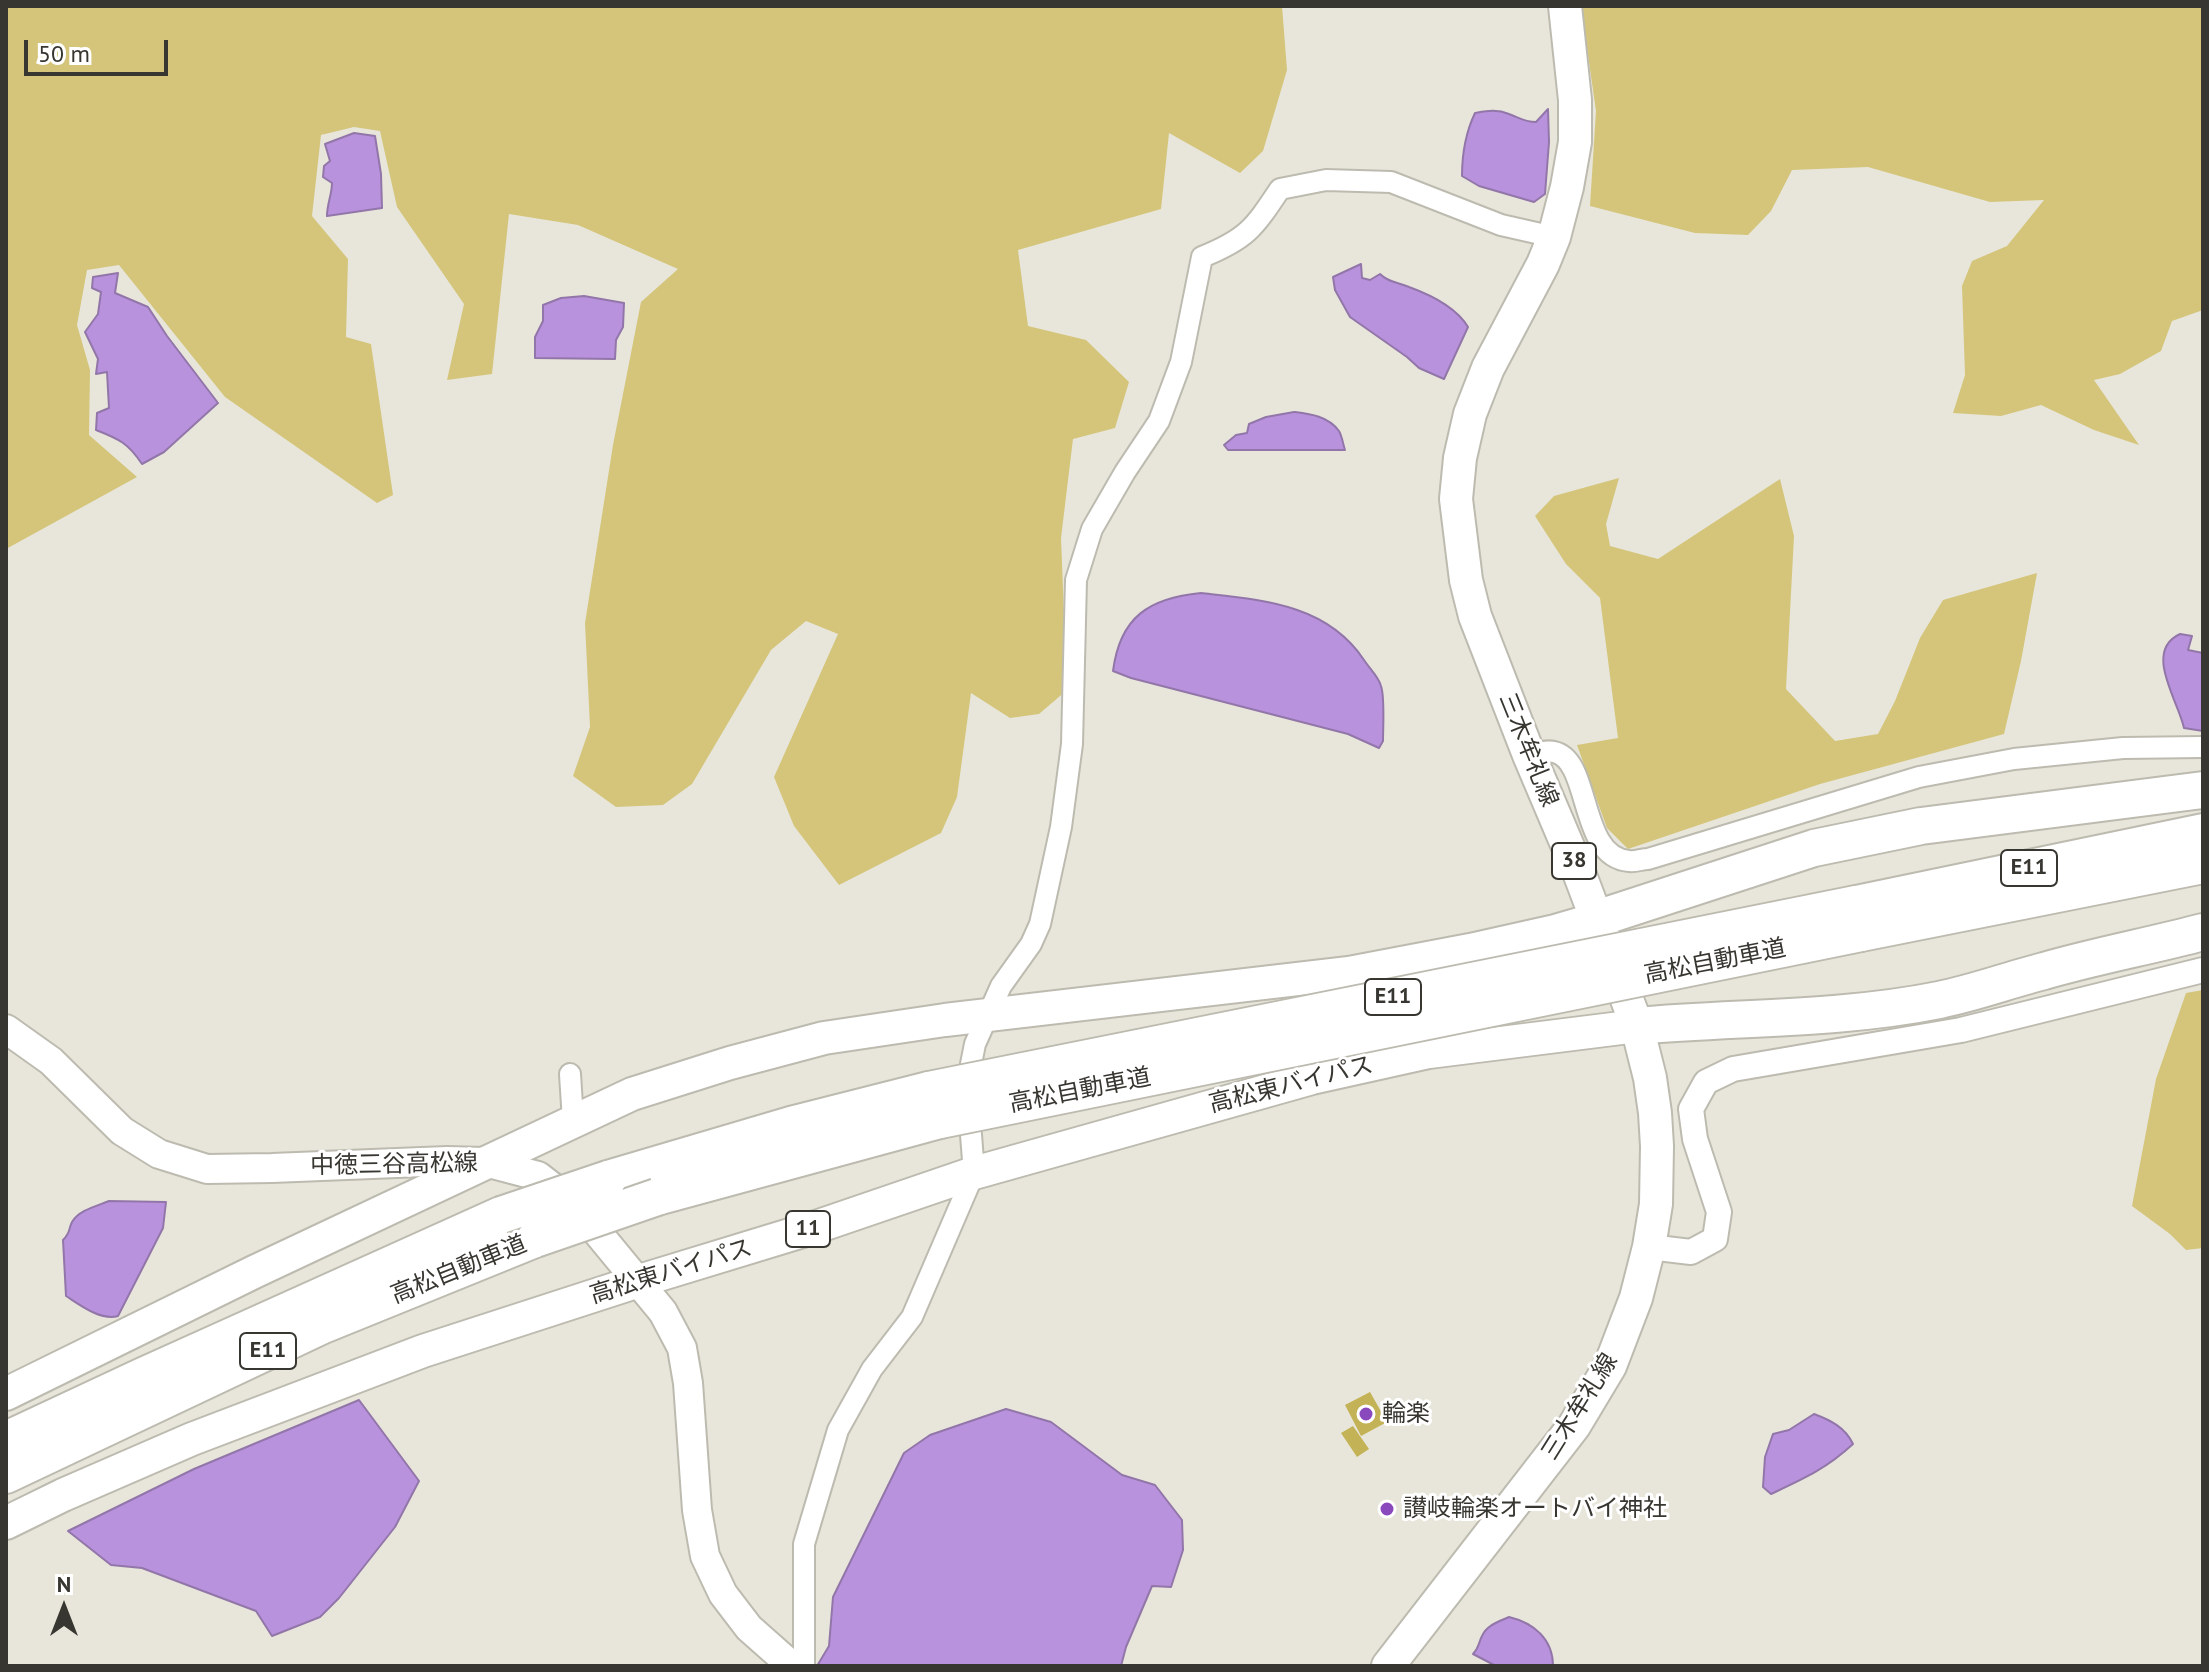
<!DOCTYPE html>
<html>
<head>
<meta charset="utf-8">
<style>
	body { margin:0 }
	#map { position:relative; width:2209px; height:1672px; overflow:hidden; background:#e8e6da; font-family:"PT Sans",sans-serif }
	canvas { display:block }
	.frame { position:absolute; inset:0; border:8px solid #373631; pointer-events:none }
	.north { position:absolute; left:24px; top:1568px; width:80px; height:80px; -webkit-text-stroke:6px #fff; paint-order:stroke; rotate:0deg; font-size:22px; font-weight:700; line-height:32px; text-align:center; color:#373631 }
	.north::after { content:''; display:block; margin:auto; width:28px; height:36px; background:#373631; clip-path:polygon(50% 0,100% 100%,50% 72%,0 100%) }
	.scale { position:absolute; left:24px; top:40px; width:144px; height:36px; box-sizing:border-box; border:4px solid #373631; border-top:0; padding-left:10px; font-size:24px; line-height:28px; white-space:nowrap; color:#373631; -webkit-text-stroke:6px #fff; paint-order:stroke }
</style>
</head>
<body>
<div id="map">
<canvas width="2209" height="1672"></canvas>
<div class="frame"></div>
<div class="north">N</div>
<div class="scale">50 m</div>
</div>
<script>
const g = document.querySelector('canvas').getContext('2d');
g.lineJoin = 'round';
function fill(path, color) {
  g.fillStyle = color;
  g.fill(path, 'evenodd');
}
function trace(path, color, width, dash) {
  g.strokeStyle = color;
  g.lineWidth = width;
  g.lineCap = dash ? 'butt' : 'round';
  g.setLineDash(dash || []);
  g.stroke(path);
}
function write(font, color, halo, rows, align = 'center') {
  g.font = font + ' "PT Sans","Noto Sans JP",sans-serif';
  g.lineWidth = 6;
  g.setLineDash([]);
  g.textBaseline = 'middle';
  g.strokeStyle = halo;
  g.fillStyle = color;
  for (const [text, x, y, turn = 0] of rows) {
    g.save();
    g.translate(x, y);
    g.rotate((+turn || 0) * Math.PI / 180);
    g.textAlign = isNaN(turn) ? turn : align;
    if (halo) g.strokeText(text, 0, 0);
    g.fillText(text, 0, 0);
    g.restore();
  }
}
fill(new Path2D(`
	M 6,6 L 1282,6 L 1287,70 L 1263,151 L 1240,173 L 1169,133 L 1161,209 L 1018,250 L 1028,326 L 1086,340 L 1129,382 L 1115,428 L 1073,439 L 1061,538 L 1067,690 L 1039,714 L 1010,718 L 971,693 L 957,797 L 941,833 L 839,885 L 794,826 L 774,777 L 838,634 L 806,621 L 771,650 L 692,784 L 663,805 L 616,807 L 573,776 L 590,727 L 585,623 L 613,445 L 641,302 L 678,269 L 578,225 L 509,214 L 492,374 L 447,380 L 464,304 L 397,207 L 380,131 L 354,127 L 321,135 L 312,216 L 348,259 L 346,337 L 371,344 L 393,495 L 377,503 L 225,397 L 119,265 L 87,270 L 77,325 L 90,370 L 89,435 L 137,477 L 6,549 Z
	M 1581,6 L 2203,6 L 2203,310 L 2172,321 L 2161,351 L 2120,374 L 2094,380 L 2139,445 L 2094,430 L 2041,405 L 2001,416 L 1953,413 L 1965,375 L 1962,286 L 1972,261 L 2007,246 L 2044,200 L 1990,202 L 1868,167 L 1792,170 L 1771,211 L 1748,235 L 1695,233 L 1590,206 L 1596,111 Z
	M 1619,478 L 1606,524 L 1610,546 L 1658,559 L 1780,479 L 1794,536 L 1786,689 L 1835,741 L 1878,734 L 1895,701 L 1920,638 L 1943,600 L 2037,573 L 2021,661 L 2004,734 L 1820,784 L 1628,849 L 1607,828 L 1577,745 L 1618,738 L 1600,598 L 1566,564 L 1535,516 L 1554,496 Z
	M 2203,990 L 2203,1248 L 2186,1250 L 2170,1234 L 2132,1206 L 2156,1079 L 2186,993 Z`), '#d4c57b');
const water = new Path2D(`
	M 1548,109 L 1549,142 L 1545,194 L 1534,202 L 1479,186 L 1462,176 C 1462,153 1465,134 1475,113 C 1487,111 1497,109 1509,114 C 1520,118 1524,122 1536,122 Z
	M 354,133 L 375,136 L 381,174 L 382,208 L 327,216 C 327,204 332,194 332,183 L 323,177 L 324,166 L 330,161 L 325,144 Z
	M 1361,264 L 1362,278 L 1370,280 L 1380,274 C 1389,283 1398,282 1409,287 C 1431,295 1456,307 1468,327 L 1444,379 L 1419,368 L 1407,357 L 1350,317 L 1335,290 L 1333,277 Z
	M 118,273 L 115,293 L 148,307 L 167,336 L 218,403 L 164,452 L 142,464 C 128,443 119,439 96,430 L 97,413 L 109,408 L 107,372 L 96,374 L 98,359 L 85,332 L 98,314 L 101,292 L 92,288 L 93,277 Z
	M 584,296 L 624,303 L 623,327 L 616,340 L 615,359 L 535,358 L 535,337 L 543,321 L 543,305 L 561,298 Z
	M 1294,412 C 1310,414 1328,416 1339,431 C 1342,436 1343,444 1345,450 L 1228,450 L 1224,445 L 1236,435 L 1247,433 L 1249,424 L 1266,417 Z
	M 1201,593 C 1262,600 1327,604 1364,660 C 1369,668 1379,677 1381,686 C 1385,697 1383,728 1383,741 L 1379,748 L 1348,734 L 1131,678 L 1113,671 C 1120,617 1149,598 1201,593 Z
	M 2180,634 L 2192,636 L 2188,650 L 2203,653 L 2203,731 L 2184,728 C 2178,700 2143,651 2180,634 Z
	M 109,1201 L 166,1202 L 163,1228 L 118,1316 C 101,1321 80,1305 66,1296 L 63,1240 C 71,1232 68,1230 72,1222 C 79,1210 97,1206 109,1201 Z
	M 359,1400 L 419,1481 L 395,1527 L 339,1598 L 320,1617 L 272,1636 L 256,1611 L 142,1568 L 111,1565 L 68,1531 L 194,1469 Z
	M 1006,1409 L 1051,1422 L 1122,1475 L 1155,1485 L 1182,1520 L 1183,1550 L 1171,1587 L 1152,1586 L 1126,1647 L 1121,1666 L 817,1666 L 829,1646 L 833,1597 L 904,1453 L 930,1435 Z
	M 1814,1414 C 1830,1420 1845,1427 1853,1444 C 1826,1469 1803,1479 1771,1494 L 1763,1487 L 1765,1457 L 1773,1434 L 1789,1430 Z
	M 1509,1617 C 1534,1623 1553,1639 1553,1666 L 1496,1666 L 1473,1654 C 1479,1648 1478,1644 1482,1636 C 1487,1625 1498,1622 1509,1617 Z`);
fill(water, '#b992dd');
trace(water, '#9276a9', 2);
fill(new Path2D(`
	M 1370,1392 L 1387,1422 L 1361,1436 L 1345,1405 Z
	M 1353,1426 L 1369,1449 L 1357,1457 L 1341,1433 Z`), '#c4b256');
const minor = new Path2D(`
	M 1529,755 C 1537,753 1546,750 1554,752 C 1592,760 1578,857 1629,861 C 1635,862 1642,859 1648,859 L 1919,777 L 2014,759 L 2123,748 L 2203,747
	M 570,1074 L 573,1121
	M 804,1666 L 804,1544 L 838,1430 L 872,1369 L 912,1317 L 974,1173 L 967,1084 L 975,1044 L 1001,986 L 1031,944 L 1040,924 L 1061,827 L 1072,744 L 1076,580 L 1092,529 L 1125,472 L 1159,421 L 1181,362 L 1202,257 C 1247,239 1254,228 1280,189 L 1326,180 L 1391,182 L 1501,225 L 1554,237`);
const tertiary = new Path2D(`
	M 1649,1247 L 1691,1252 L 1715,1239 L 1719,1212 L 1695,1139 L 1691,1109 L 1706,1082 L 1733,1069 L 1961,1030 L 2203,970`);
const secondary = new Path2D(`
	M 6,1029 L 51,1061 L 122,1131 L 159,1154 L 207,1169 L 272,1168 L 447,1161 L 485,1162 L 538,1176 L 574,1204 L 663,1312 L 682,1348 L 688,1383 L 697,1510 L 705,1556 L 723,1594 L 749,1628 L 792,1666`);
const primary = new Path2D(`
	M 1388,1666 L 1574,1426 L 1610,1366 L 1636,1298 L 1649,1247 L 1656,1204 L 1657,1146 L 1655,1113 L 1650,1078 L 1637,1026 L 1580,875 L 1529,755 L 1475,616 L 1466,580 L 1456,499 L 1460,458 L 1470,414 L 1488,368 L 1543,264 L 1554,237 L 1567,187 L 1575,142 L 1575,100 L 1565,6`);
const trunk = new Path2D(`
	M 6,1394 L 254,1272 L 632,1094 L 730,1063 L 824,1038 L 945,1020 L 1349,973 L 1470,950 L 1555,931 L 1596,919
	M 6,1523 L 63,1495 L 192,1439 L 423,1351 L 639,1281 L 816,1227 L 974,1173 L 1312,1078 L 1429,1052 L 1637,1026`);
const motorway = new Path2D(`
	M 1856,904 L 2203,832
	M 1596,919 L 1814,848 L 1921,826 L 2203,790
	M 1861,933 L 2203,865
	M 1637,1026 C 1737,1017 1839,1020 1939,1000 C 1974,993 2009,980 2044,971 C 2096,956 2150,946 2203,932
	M 608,1179 L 791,1125 L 929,1090
	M 657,1197 L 940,1120
	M 6,1440 L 143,1376 L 501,1215
	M 6,1475 L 323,1325 L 535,1239`);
trace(minor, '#bdbbb0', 24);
trace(tertiary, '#bdbbb0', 28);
trace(secondary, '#bdbbb0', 32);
trace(primary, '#bdbbb0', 36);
trace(trunk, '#bdbbb0', 36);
trace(motorway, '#bdbbb0', 40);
trace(minor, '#fff', 20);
trace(tertiary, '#fff', 24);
trace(secondary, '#fff', 28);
trace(primary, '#fff', 32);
trace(trunk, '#fff', 32);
trace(motorway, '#fff', 36);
const motorwayBridge = new Path2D(`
	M 929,1090 L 1856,904
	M 940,1120 L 1861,933
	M 501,1215 L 608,1179
	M 535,1239 L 657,1197`);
trace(motorwayBridge, '#bdbbb0', 40, []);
trace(motorwayBridge, '#fff', 36);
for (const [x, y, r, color] of [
	[1366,1414,8,"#8a48bd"],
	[1387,1509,8,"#8a48bd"]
]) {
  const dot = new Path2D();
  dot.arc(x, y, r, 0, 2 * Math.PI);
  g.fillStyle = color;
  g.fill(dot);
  trace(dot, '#fff', 3);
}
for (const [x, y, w] of [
	[1574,861,44],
	[2029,868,56],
	[1393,997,56],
	[808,1229,44],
	[268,1351,56]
]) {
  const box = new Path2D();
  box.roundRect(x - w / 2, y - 18, w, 36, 6);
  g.fillStyle = '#fff';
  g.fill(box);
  trace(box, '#373631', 2);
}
write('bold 22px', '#373631', null, [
	["38",1574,861],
	["E11",2029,868],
	["E11",1393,997],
	["11",808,1229],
	["E11",268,1351]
]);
write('24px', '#373631', '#fff', [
	["三木牟礼線",1528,750,68],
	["高松自動車道",1715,962,-11],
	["高松東バイパス",1291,1085,-14],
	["高松自動車道",1080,1091,-11],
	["中徳三谷高松線",394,1165,-1],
	["高松自動車道",459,1270,-22],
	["高松東バイパス",671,1272,-17],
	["三木牟礼線",1580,1407,-58]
]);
write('24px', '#373631', '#fff', [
	["輪楽",1382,1414],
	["讃岐輪楽オートバイ神社",1403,1509]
], 'left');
</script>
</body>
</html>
